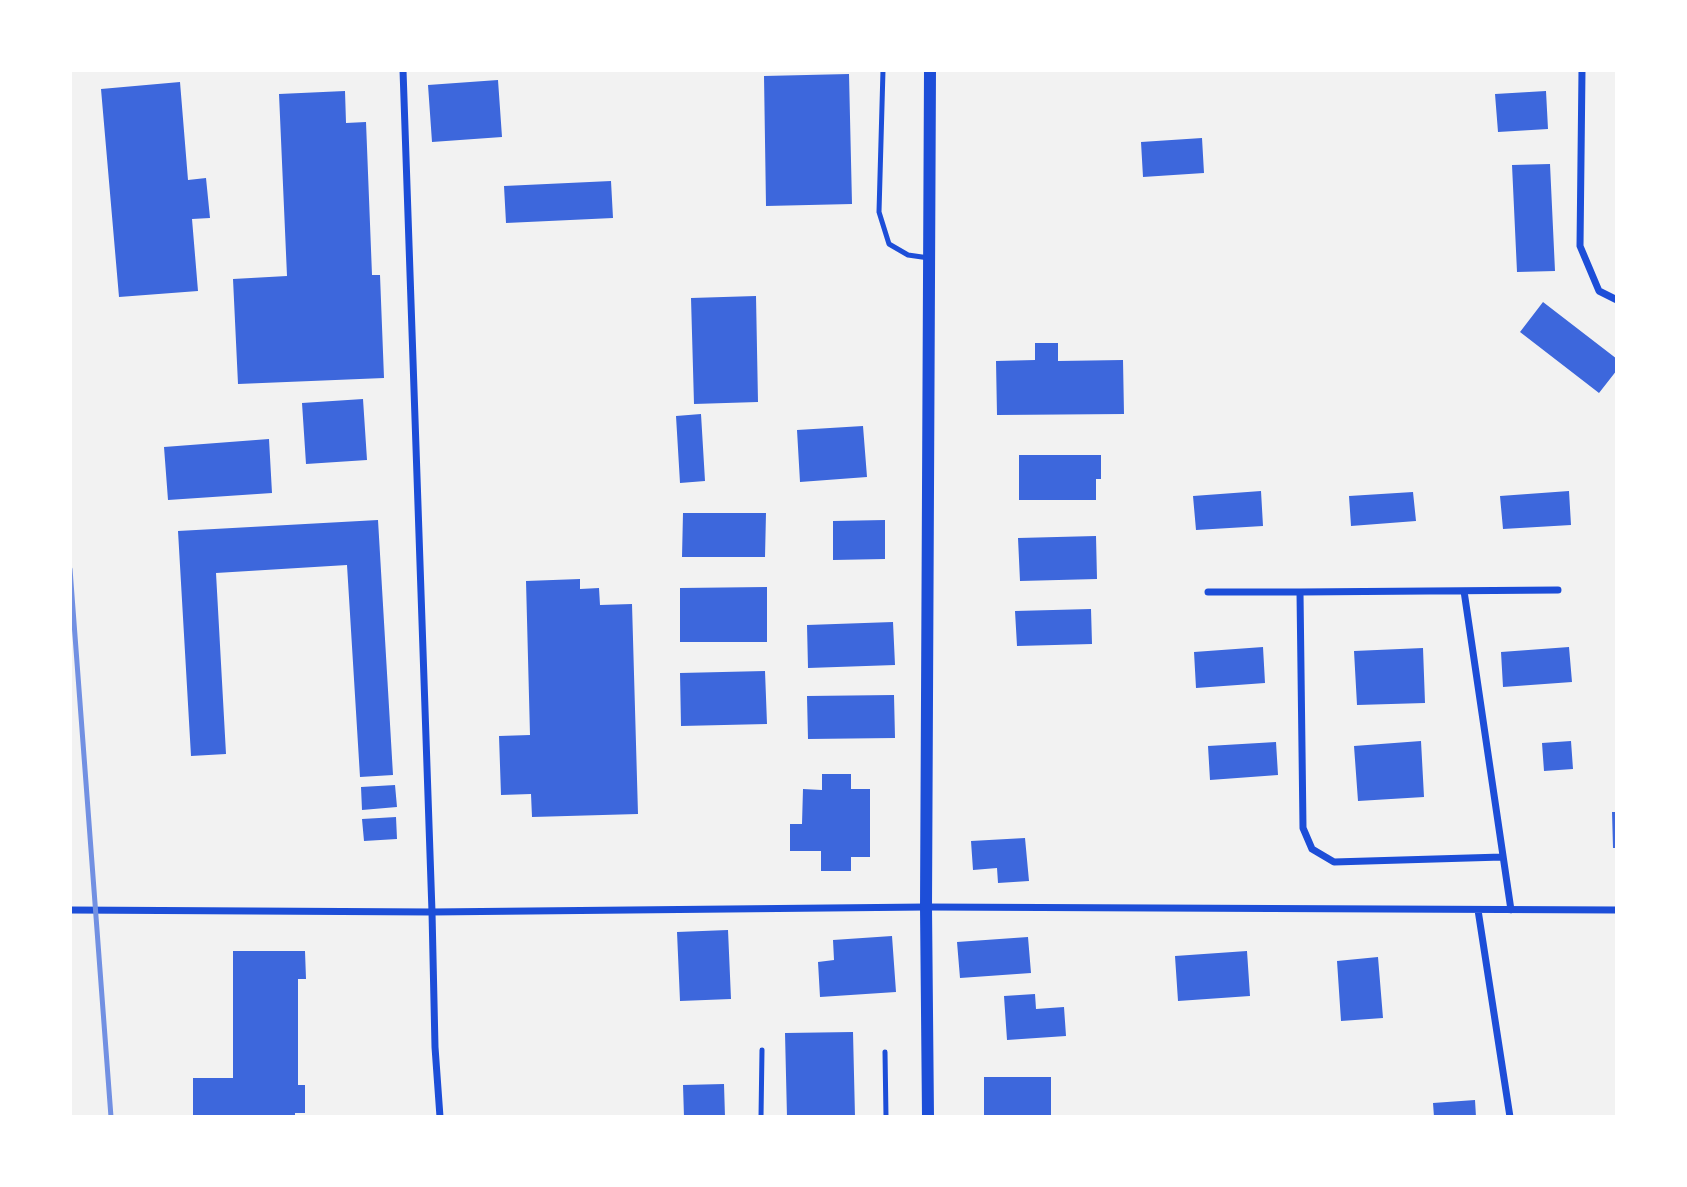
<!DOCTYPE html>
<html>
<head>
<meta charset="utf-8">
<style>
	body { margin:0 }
	#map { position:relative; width:1687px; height:1187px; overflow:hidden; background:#f2f2f2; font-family:"Space Grotesk",sans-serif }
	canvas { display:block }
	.frame { position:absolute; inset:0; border:72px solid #fff; pointer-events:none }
</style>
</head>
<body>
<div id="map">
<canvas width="1687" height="1187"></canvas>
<div class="frame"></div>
</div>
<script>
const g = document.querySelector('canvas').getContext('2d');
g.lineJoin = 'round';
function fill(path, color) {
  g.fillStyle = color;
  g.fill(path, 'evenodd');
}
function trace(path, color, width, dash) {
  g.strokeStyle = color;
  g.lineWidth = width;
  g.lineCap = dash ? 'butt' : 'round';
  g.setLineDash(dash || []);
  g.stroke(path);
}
fill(new Path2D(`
	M 849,74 L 852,204 L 766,206 L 764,76 Z
	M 498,80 L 502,137 L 432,142 L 428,85 Z
	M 180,82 L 188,180 L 206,178 L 210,218 L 192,219 L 198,291 L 119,297 L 101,89 Z
	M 345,91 L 346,123 L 366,122 L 372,275 L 380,275 L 384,378 L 238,384 L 233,279 L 287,276 L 279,94 Z
	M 1546,91 L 1548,129 L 1498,132 L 1495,94 Z
	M 1202,138 L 1204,173 L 1143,177 L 1141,142 Z
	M 1550,164 L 1555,271 L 1517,272 L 1512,165 Z
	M 611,181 L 613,218 L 506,223 L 504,186 Z
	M 756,296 L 758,402 L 694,404 L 691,298 Z
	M 1543,302 L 1617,359 L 1617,370 L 1599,393 L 1520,332 Z
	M 1035,343 L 1058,343 L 1058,361 L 1123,360 L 1124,414 L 997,415 L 996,361 L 1035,360 Z
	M 363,399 L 367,460 L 306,464 L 302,403 Z
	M 701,414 L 705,481 L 680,483 L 676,416 Z
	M 863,426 L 867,477 L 800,482 L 797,430 Z
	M 269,439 L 272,493 L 168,500 L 164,447 Z
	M 1019,455 L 1101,455 L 1101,479 L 1096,479 L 1096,500 L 1019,500 Z
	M 1261,491 L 1263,526 L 1196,530 L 1193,496 Z
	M 1569,491 L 1571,525 L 1503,529 L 1500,496 Z
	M 1413,492 L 1416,521 L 1351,526 L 1349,496 Z
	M 683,513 L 766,513 L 765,557 L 682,557 Z
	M 378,520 L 393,775 L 360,777 L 347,565 L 216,573 L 226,754 L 191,756 L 178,531 Z
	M 885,520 L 885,559 L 833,560 L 833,521 Z
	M 1096,536 L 1097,579 L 1020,581 L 1018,538 Z
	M 580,579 L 580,589 L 599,588 L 600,605 L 632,604 L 638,814 L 532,817 L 531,794 L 501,795 L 499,736 L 530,735 L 526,581 Z
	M 767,587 L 767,642 L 680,642 L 680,588 Z
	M 1091,609 L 1092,644 L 1017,646 L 1015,611 Z
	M 893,622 L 895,665 L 808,668 L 807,625 Z
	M 1263,647 L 1265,683 L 1196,688 L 1194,652 Z
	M 1569,647 L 1572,682 L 1503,687 L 1501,652 Z
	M 1423,648 L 1425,703 L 1357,705 L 1354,651 Z
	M 765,671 L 767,724 L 681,726 L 680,673 Z
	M 894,695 L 895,738 L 808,739 L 807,696 Z
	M 1421,741 L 1424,797 L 1358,801 L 1354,746 Z
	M 1571,741 L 1573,769 L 1544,771 L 1542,743 Z
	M 1276,742 L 1278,775 L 1210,780 L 1208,746 Z
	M 822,774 L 851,774 L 851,789 L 870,789 L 870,857 L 851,857 L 851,871 L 821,871 L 821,851 L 790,851 L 790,824 L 802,824 L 803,789 L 822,790 Z
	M 395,785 L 397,807 L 362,810 L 361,787 Z
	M 1612,812 L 1617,812 L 1617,848 L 1613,848 Z
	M 396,817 L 397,839 L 364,841 L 362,819 Z
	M 1025,838 L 1029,881 L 998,883 L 997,868 L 973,870 L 971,841 Z
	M 728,930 L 731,999 L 680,1001 L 677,932 Z
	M 892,936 L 896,992 L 820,997 L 818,962 L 834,960 L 833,940 Z
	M 1028,937 L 1031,973 L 960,978 L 957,942 Z
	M 233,951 L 305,951 L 306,979 L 298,979 L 298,1085 L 305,1085 L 305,1113 L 295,1113 L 295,1117 L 193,1117 L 193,1078 L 233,1078 Z
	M 1247,951 L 1250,996 L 1178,1001 L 1175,956 Z
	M 1378,957 L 1383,1018 L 1341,1021 L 1337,961 Z
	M 1035,994 L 1036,1009 L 1064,1007 L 1066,1036 L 1007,1040 L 1004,996 Z
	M 853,1032 L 855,1117 L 787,1117 L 785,1033 Z
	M 984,1077 L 1051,1077 L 1051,1117 L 984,1117 Z
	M 724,1084 L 725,1117 L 684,1117 L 683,1085 Z
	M 1475,1100 L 1476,1117 L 1434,1117 L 1433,1103 Z`), '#3d67dc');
trace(new Path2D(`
	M 883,70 L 879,212 L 889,244 L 908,255 L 929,258
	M 885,1052 L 886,1117
	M 761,1117 L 762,1050`), '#1d4ed8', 5);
trace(new Path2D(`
	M 403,70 L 432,912 L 435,1047 L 440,1117
	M 1582,70 L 1580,246 L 1599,291 L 1617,300
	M 1464,591 L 1511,910
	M 1208,592 L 1300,592
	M 1502,857 L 1334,862 L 1312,849 L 1303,828 L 1300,592 L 1558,590
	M 70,910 L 432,912 L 926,907 L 1617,910
	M 1478,910 L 1510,1117`), '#1d4ed8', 7);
trace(new Path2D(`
	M 928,1117 L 926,907 L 930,70`), '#1d4ed8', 12);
trace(new Path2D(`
	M 70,569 L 111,1117`), '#7290e2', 5);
</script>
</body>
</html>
